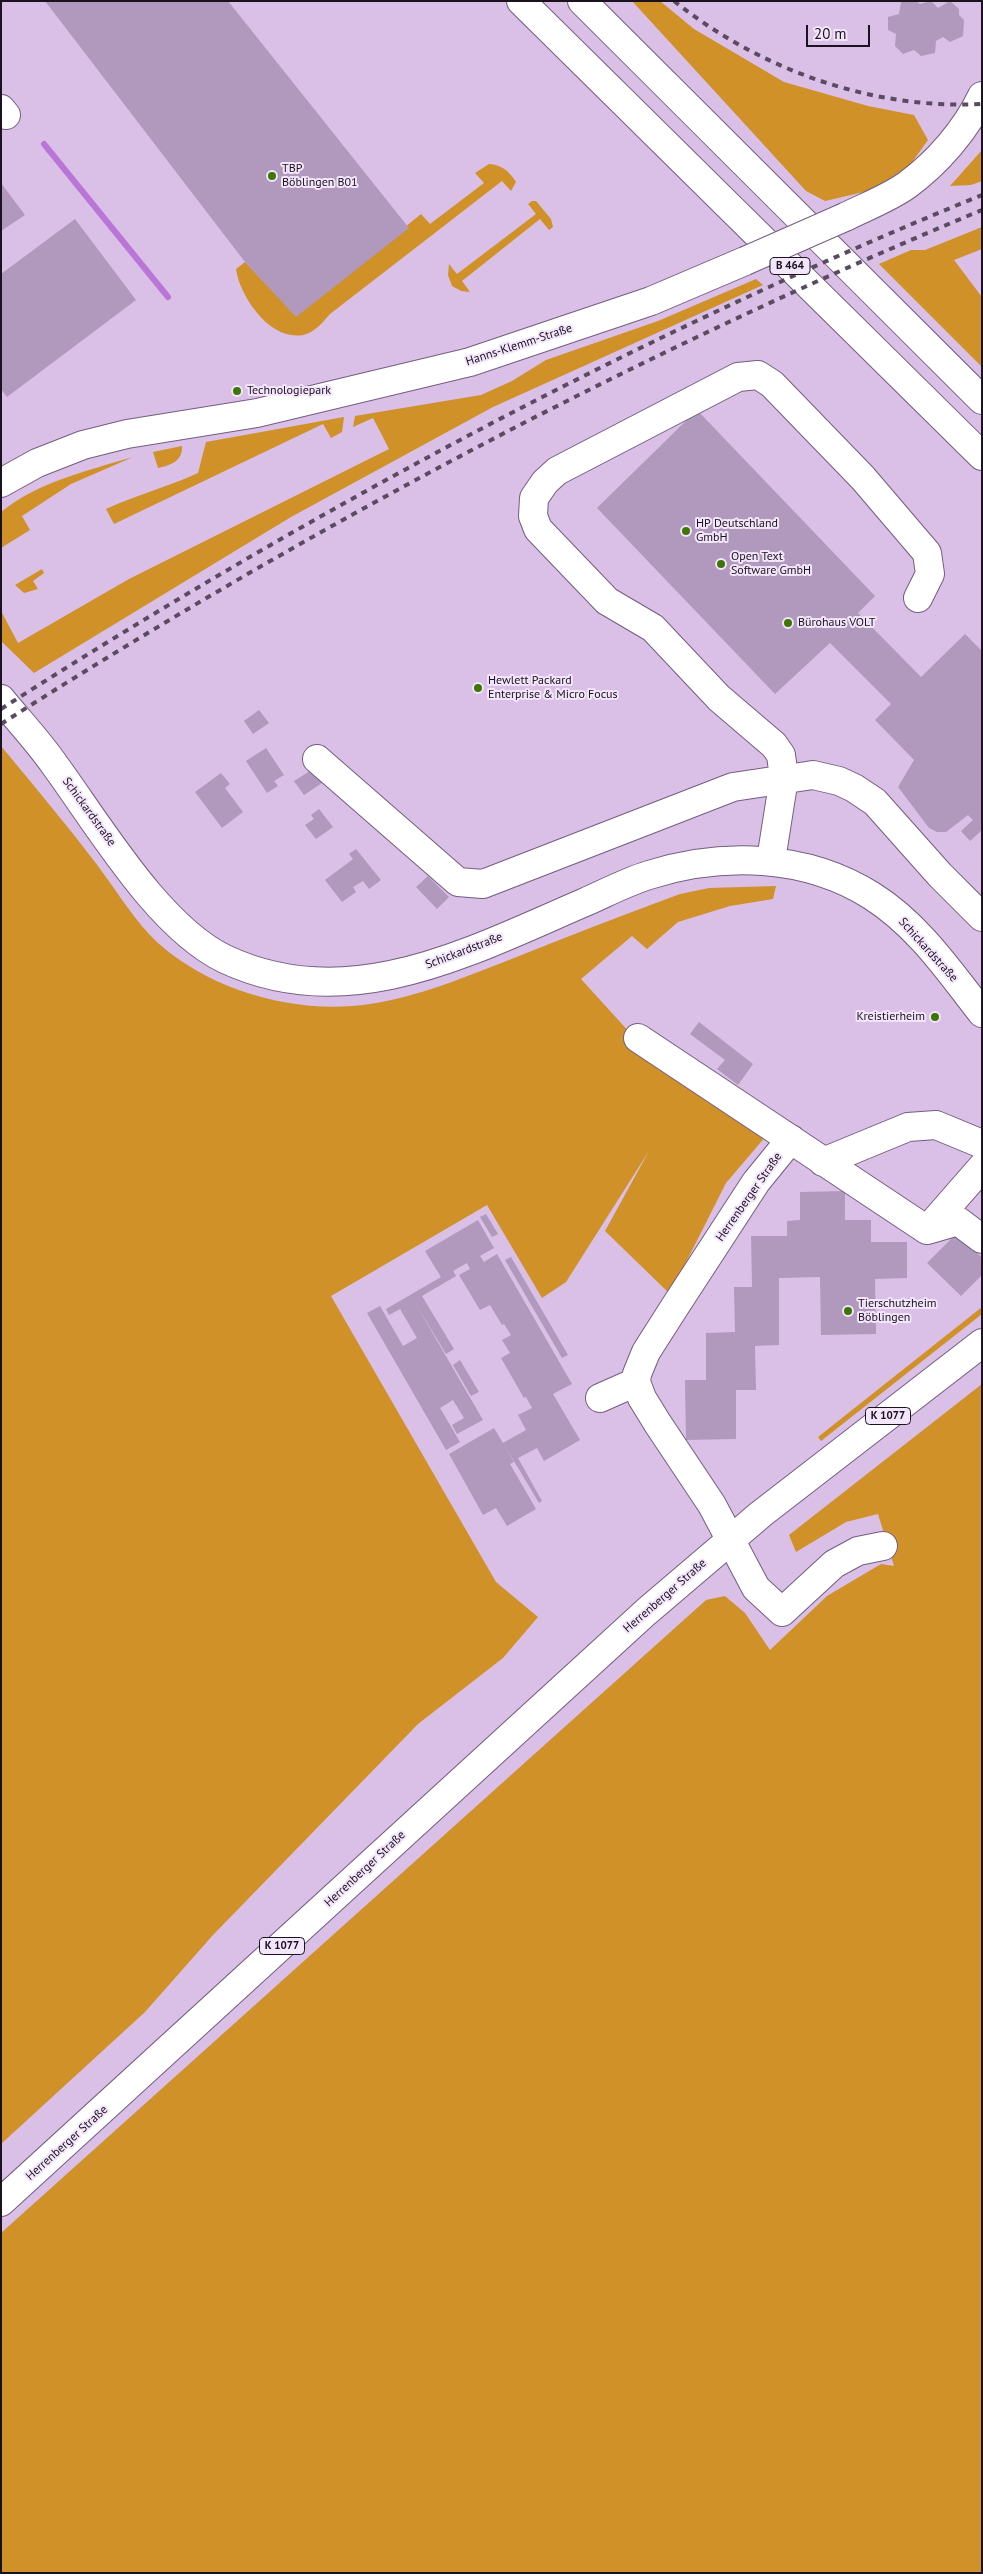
<!DOCTYPE html>
<html>
<head>
<meta charset="utf-8">
<style>
	body { margin:0 }
	#map { position:relative; width:983px; height:2574px; overflow:hidden; background:#dabfe6; font-family:"PT Sans",sans-serif }
	canvas { display:block }
	.frame { position:absolute; inset:0; border:2px solid #1b1220; pointer-events:none }
	.scale { position:absolute; left:806px; top:25px; width:64px; height:22px; box-sizing:border-box; border:2px solid #1b1220; border-top:0; padding-left:6px; font-size:15px; line-height:18px; white-space:nowrap; color:#1b1220; -webkit-text-stroke:4px #f3e6fa; paint-order:stroke }
</style>
</head>
<body>
<div id="map">
<canvas width="983" height="2574"></canvas>
<div class="frame"></div>
<div class="scale">20 m</div>
</div>
<script>
const g = document.querySelector('canvas').getContext('2d');
g.lineJoin = 'round';
function fill(path, color) {
  g.fillStyle = color;
  g.fill(path, 'evenodd');
}
function trace(path, color, width, dash) {
  g.strokeStyle = color;
  g.lineWidth = width;
  g.lineCap = dash ? 'butt' : 'round';
  g.setLineDash(dash || []);
  g.stroke(path);
}
function write(font, color, halo, rows, align = 'center') {
  g.font = font + ' "PT Sans",sans-serif';
  g.lineWidth = 4;
  g.setLineDash([]);
  g.textBaseline = 'middle';
  g.strokeStyle = halo;
  g.fillStyle = color;
  for (const [text, x, y, turn = 0] of rows) {
    g.save();
    g.translate(x, y);
    g.rotate((+turn || 0) * Math.PI / 180);
    g.textAlign = isNaN(turn) ? turn : align;
    if (halo) g.strokeText(text, 0, 0);
    g.fillText(text, 0, 0);
    g.restore();
  }
}
fill(new Path2D(`
	M 632,1 L 660,1 L 694,29 L 784,82 L 868,106 L 914,115 L 928,140 L 910,165 L 872,190 L 825,201 L 806,191 Z
	M 982,150 L 982,181 L 971,185 L 950,186 Z
	M 489,164 C 502,165 509,171 516,182 L 511,191 L 502,181 L 330,314 C 323,322 314,333 303,335 C 270,341 240,297 236,269 L 245,262 L 296,316 L 421,214 L 430,224 L 484,183 L 475,173 Z
	M 532,201 L 536,201 L 551,219 L 553,227 L 549,230 L 540,219 L 462,281 L 470,292 L 461,291 L 452,286 L 448,275 L 449,264 L 457,274 L 536,214 L 528,204 Z
	M 982,227 L 982,249 L 954,260 L 982,297 L 982,367 L 879,264 L 911,250 L 925,250 Z
	M 756,279 L 763,285 L 493,407 L 291,517 L 34,673 L 1,641 L 1,611 L 18,643 L 129,579 L 389,449 L 373,418 L 353,427 L 355,416 L 481,395 L 512,381 L 546,360 L 658,321 Z
	M 344,417 L 342,432 L 331,438 L 323,424 L 114,524 L 106,509 C 136,495 168,487 198,473 L 206,442 Z
	M 182,446 C 183,461 171,465 158,468 L 153,452 Z
	M 133,457 L 71,484 L 22,516 L 30,530 L 1,548 L 1,512 C 40,481 87,471 133,457 Z
	M 42,569 L 44,573 L 33,581 L 38,589 L 24,593 L 15,585 Z
	M 1,746 C 34,786 67,825 98,866 C 116,890 136,923 158,943 C 213,992 298,1015 370,1004 C 418,997 465,977 509,960 C 566,937 623,915 680,894 L 709,888 L 776,886 L 773,899 L 730,906 L 678,922 L 647,949 L 632,936 L 581,979 L 641,1045 L 772,1129 L 726,1183 L 670,1294 L 605,1231 L 649,1151 L 566,1282 L 542,1298 L 487,1205 L 331,1296 L 496,1582 L 538,1617 L 503,1658 L 418,1724 L 213,1935 L 145,2012 L 1,2144 Z
	M 982,1307 L 982,1314 L 821,1441 L 818,1437 Z
	M 982,1384 L 982,2573 L 1,2573 L 1,2233 L 706,1600 L 725,1596 L 745,1613 L 770,1650 L 827,1596 L 881,1564 L 894,1566 L 878,1514 L 846,1522 L 796,1552 L 789,1535 Z`), '#d09128');
trace(new Path2D(`
	M 44,144 L 168,297`), '#b975d7', 6);
fill(new Path2D(`
	M 45,1 L 228,1 L 409,228 L 296,317 L 245,262 Z
	M 916,1 L 920,4 L 931,1 L 938,8 L 950,1 L 959,9 L 959,15 L 964,20 L 963,36 L 950,42 L 943,37 L 936,41 L 935,53 L 921,56 L 914,50 L 903,54 L 895,46 L 896,34 L 888,30 L 888,17 L 899,14 L 901,2 Z
	M 1,183 L 25,215 L 1,231 Z
	M 75,219 L 136,300 L 7,397 L 1,389 L 1,274 Z
	M 697,410 L 875,596 L 858,613 L 921,677 L 965,634 L 982,651 L 982,830 L 970,841 L 961,831 L 973,820 L 968,815 L 946,832 L 937,832 L 929,828 L 898,787 L 914,760 L 875,720 L 891,704 L 830,643 L 775,694 L 597,508 Z
	M 259,710 L 269,723 L 253,734 L 244,721 Z
	M 266,748 L 284,775 L 274,781 L 278,786 L 267,793 L 246,761 Z
	M 313,769 L 322,783 L 304,795 L 294,781 Z
	M 221,773 L 230,784 L 225,788 L 243,812 L 222,828 L 195,792 Z
	M 319,809 L 333,827 L 316,839 L 305,825 L 314,819 L 311,815 Z
	M 356,849 L 381,880 L 369,889 L 363,881 L 353,887 L 356,892 L 342,902 L 325,880 L 353,859 L 349,854 Z
	M 428,876 L 449,897 L 437,909 L 416,887 Z
	M 699,1022 L 753,1064 L 738,1085 L 717,1069 L 725,1060 L 690,1034 Z
	M 845,1191 L 845,1220 L 871,1220 L 871,1242 L 907,1242 L 907,1278 L 875,1279 L 876,1334 L 821,1335 L 820,1277 L 779,1278 L 779,1345 L 755,1346 L 756,1390 L 736,1390 L 736,1439 L 686,1440 L 685,1380 L 706,1380 L 706,1333 L 735,1332 L 734,1287 L 752,1287 L 751,1236 L 787,1236 L 787,1221 L 800,1220 L 800,1192 Z
	M 486,1214 L 498,1234 L 492,1237 L 480,1217 Z
	M 478,1220 L 494,1248 L 480,1256 L 484,1262 L 497,1254 L 572,1384 L 553,1394 L 580,1440 L 544,1461 L 537,1448 L 518,1458 L 542,1501 L 539,1503 L 505,1446 L 514,1462 L 510,1464 L 536,1509 L 507,1526 L 496,1508 L 483,1515 L 449,1454 L 494,1428 L 503,1443 L 526,1430 L 518,1415 L 532,1408 L 526,1397 L 524,1398 L 501,1358 L 510,1353 L 502,1340 L 511,1335 L 504,1324 L 502,1325 L 490,1305 L 480,1310 L 459,1275 L 470,1269 L 467,1263 L 453,1271 L 456,1276 L 422,1296 L 454,1349 L 446,1354 L 414,1301 L 483,1420 L 457,1434 L 452,1425 L 464,1418 L 453,1400 L 440,1408 L 460,1442 L 446,1450 L 367,1313 L 380,1306 L 403,1346 L 417,1338 L 400,1309 L 389,1315 L 386,1309 L 441,1277 L 425,1251 Z
	M 958,1232 L 982,1258 L 982,1275 L 961,1296 L 927,1263 Z
	M 511,1257 L 568,1355 L 562,1358 L 505,1260 Z
	M 460,1360 L 479,1392 L 471,1396 L 453,1365 Z`), '#b198bd');
const minor = new Path2D(`
	M 1,109 L 6,115
	M 845,217 C 865,207 889,198 907,185 C 937,163 966,130 982,96
	M 1,483 L 37,463 L 83,445 L 127,434 L 257,413 L 470,362 L 651,301 L 745,261
	M 1,699 C 19,721 38,741 54,764 C 98,824 158,927 225,959 C 348,1017 469,952 583,903 C 604,894 626,882 649,875 C 722,852 806,854 872,896 C 918,925 949,971 982,1013
	M 317,759 L 458,882 L 483,884 L 733,787 L 813,775 L 839,781 L 854,788 L 875,802 L 940,875 L 982,917
	M 771,860 L 784,778 L 781,755 L 774,745 L 719,698 L 653,628 L 607,601 L 538,529 L 533,516 L 534,498 L 545,482 L 557,471 L 738,377 L 758,375 L 772,384 L 863,478 L 927,553 L 930,574 L 918,598
	M 638,1038 L 927,1230 L 958,1221 L 982,1239
	M 791,1139 L 756,1182 L 674,1308 L 646,1352 L 637,1374 L 636,1382 L 642,1398 L 658,1424 L 712,1505 L 756,1588 L 782,1612 L 834,1564 L 858,1551 L 883,1546
	M 823,1162 L 908,1127 L 936,1125 L 982,1144
	M 927,1230 L 982,1167
	M 600,1398 L 636,1382`);
const major = new Path2D(`
	M 1,2202 L 646,1612 L 761,1514 L 982,1343`);
const highway = new Path2D(`
	M 521,1 L 982,456
	M 582,1 L 982,400`);
trace(minor, '#745d80', 30);
trace(major, '#745d80', 30);
trace(highway, '#745d80', 30);
trace(minor, '#fff', 28);
trace(major, '#fff', 28);
trace(highway, '#fff', 28);
trace(new Path2D(`
	M 674,1 C 759,69 872,110 982,104
	M 1,709 C 312,510 640,334 982,195
	M 1,724 C 313,525 640,352 982,210`), '#5a4b61', 4, [6, 6]);
const minorBridge = new Path2D(`
	M 745,261 L 845,217`);
trace(minorBridge, '#745d80', 30, []);
trace(minorBridge, '#fff', 28);
for (const [x, y, r, color] of [
	[272,176,5,"#3e7606"],
	[237,391,5,"#3e7606"],
	[686,531,5,"#3e7606"],
	[721,564,5,"#3e7606"],
	[788,623,5,"#3e7606"],
	[478,688,5,"#3e7606"],
	[935,1017,5,"#3e7606"],
	[848,1311,5,"#3e7606"]
]) {
  const dot = new Path2D();
  dot.arc(x, y, r, 0, 2 * Math.PI);
  g.fillStyle = color;
  g.fill(dot);
  trace(dot, '#f3e6fa', 2);
}
for (const [x, y, w] of [
	[790,266,40],
	[888,1416,45],
	[282,1946,45]
]) {
  const box = new Path2D();
  box.roundRect(x - w / 2, y - 8.5, w, 17, 4);
  g.fillStyle = '#f3e6fa';
  g.fill(box);
  trace(box, '#1b1220', 1);
}
write('bold 11px', '#1b1220', null, [
	["B 464",790,266],
	["K 1077",888,1416],
	["K 1077",282,1946]
]);
write('12px', '#1b1220', '#f3e6fa', [
	["TBP",282,169],
	["Böblingen B01",282,183],
	["Technologiepark",247,391],
	["HP Deutschland",696,524],
	["GmbH",696,538],
	["Open Text",731,557],
	["Software GmbH",731,571],
	["Bürohaus VOLT",798,623],
	["Hewlett Packard",488,681],
	["Enterprise & Micro Focus",488,695],
	["Kreistierheim",925,1017,"right"],
	["Tierschutzheim",858,1304],
	["Böblingen",858,1318]
], 'left');
write('12px', '#1b1220', '#f3e6fa', [
	["Hanns-Klemm-Straße",519,345,-18],
	["Schickardstraße",89,812,54],
	["Schickardstraße",928,950,48],
	["Schickardstraße",464,951,-21],
	["Herrenberger Straße",749,1197,-55],
	["Herrenberger Straße",665,1596,-41],
	["Herrenberger Straße",365,1869,-43],
	["Herrenberger Straße",67,2143,-42]
]);
</script>
</body>
</html>
